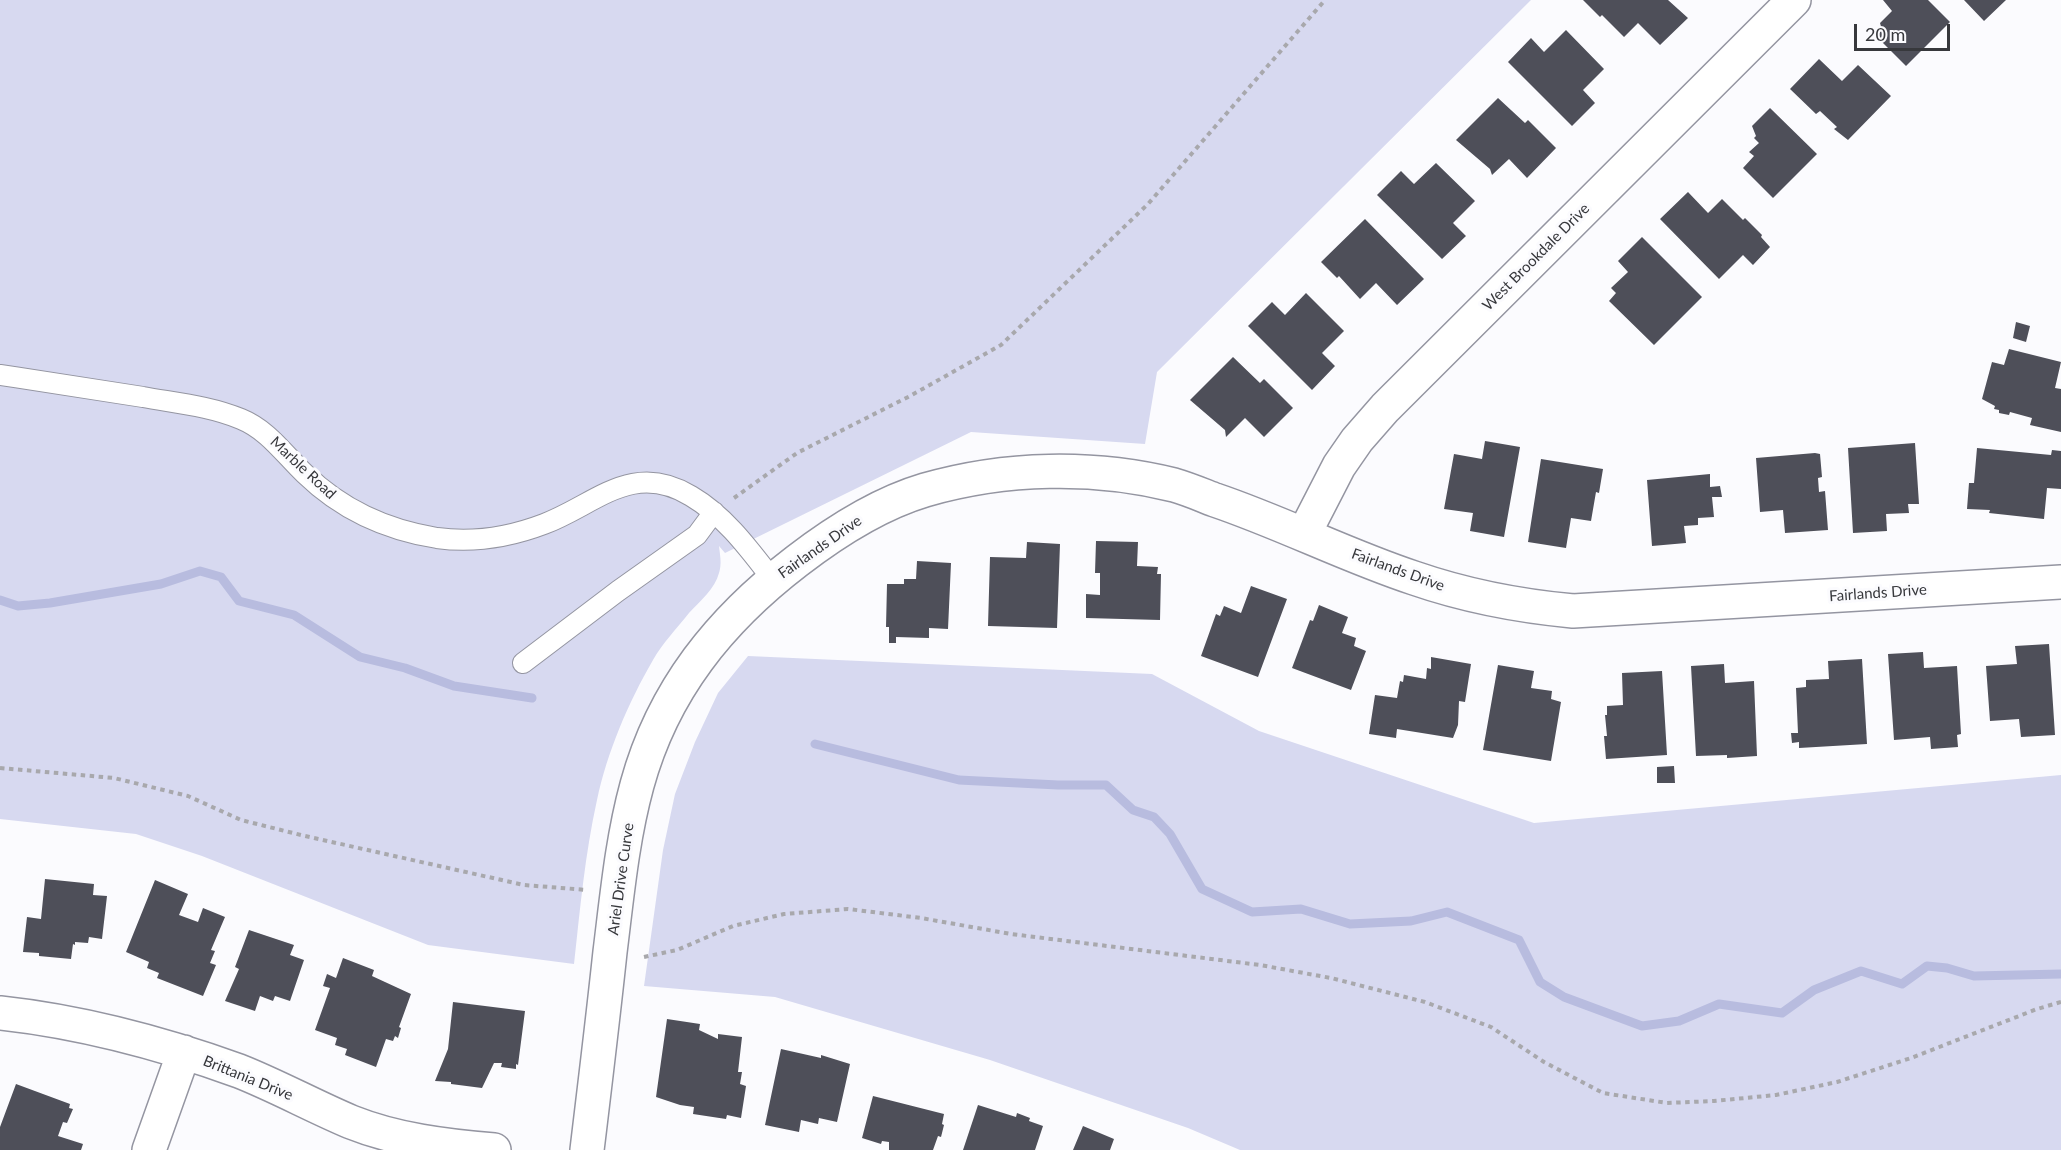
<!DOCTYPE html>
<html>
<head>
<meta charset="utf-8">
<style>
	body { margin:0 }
	#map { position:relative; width:2061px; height:1150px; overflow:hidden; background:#fbfbfe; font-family:Lato,sans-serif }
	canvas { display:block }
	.scale { position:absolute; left:1854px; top:24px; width:96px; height:27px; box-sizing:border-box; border:3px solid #37383c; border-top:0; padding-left:8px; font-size:18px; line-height:21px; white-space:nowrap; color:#37383c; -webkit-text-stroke:4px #fbfbfe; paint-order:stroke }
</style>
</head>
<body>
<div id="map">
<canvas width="2061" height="1150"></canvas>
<div class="scale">20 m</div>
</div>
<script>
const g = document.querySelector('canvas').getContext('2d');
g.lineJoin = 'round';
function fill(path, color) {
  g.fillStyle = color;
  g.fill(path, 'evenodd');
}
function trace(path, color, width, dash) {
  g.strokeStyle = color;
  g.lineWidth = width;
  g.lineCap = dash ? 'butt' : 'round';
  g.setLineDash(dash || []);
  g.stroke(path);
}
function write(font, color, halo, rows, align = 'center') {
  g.font = font + ' Lato,sans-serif';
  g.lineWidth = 6;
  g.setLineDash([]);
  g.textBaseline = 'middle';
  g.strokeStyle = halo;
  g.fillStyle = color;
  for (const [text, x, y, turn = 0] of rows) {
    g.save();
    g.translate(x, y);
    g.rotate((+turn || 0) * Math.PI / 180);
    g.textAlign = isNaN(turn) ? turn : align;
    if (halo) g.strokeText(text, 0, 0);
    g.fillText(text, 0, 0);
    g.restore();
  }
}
fill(new Path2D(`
	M 0,0 L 1531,0 L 1157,372 L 1145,444 L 971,432 L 725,553 L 719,546 C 720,555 722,564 719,573 C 715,589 700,601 689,613 C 677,628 662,644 653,660 C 628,703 607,753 597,800 C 585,854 580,909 574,964 L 428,945 L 202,856 L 136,834 L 0,819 Z
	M 748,656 L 1152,674 L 1259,731 L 1534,823 L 2061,775 L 2061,1150 L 1240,1150 L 1188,1128 L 990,1060 L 775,997 L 644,986 L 663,850 L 675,794 L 695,742 L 718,693 Z`), '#d7d9f0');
trace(new Path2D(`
	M 0,600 L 18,606 L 50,603 L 161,584 L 200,571 L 221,577 L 239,601 L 294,615 L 360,657 L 405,668 L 454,686 L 532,698
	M 815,744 L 959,780 L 1058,785 L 1106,785 L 1133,810 L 1154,817 L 1170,834 L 1202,889 L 1252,912 L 1301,909 L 1350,924 L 1411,921 L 1447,912 L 1519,940 L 1540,982 L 1564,997 L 1642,1026 L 1679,1021 L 1719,1004 L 1782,1013 L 1814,990 L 1861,971 L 1902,984 L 1927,966 L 1947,968 L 1974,976 L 2061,974`), '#b8bcdf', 9);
fill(new Path2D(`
	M 1583,0 L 1668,0 L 1688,18 L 1660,45 L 1638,23 L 1624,37 L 1602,15 L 1600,17 Z
	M 1883,0 L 1928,0 L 1950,22 L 1906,66 L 1876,36 L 1882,30 L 1880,23 L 1892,11 Z
	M 1964,0 L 2006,0 L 1984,21 Z
	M 1566,30 L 1604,69 L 1583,90 L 1595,103 L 1572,126 L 1508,62 L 1531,38 L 1544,52 Z
	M 1819,59 L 1842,81 L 1858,65 L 1891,96 L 1848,140 L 1834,129 L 1837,127 L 1820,111 L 1816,114 L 1790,89 Z
	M 1498,98 L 1525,123 L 1528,120 L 1556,148 L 1527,178 L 1509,159 L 1492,175 L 1490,169 L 1456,140 Z
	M 1770,108 L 1817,154 L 1773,198 L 1743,168 L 1754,156 L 1749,152 L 1759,143 L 1754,138 L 1756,136 L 1752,126 Z
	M 1436,163 L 1475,201 L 1453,223 L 1466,236 L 1442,259 L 1377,195 L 1401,171 L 1414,184 Z
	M 1688,192 L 1708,213 L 1722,199 L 1743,220 L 1745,218 L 1762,235 L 1761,237 L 1770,247 L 1753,265 L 1743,255 L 1719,279 L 1660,219 Z
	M 1365,219 L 1424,279 L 1397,305 L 1376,283 L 1360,299 L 1339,276 L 1337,278 L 1321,262 Z
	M 1642,237 L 1702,297 L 1654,345 L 1609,301 L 1616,293 L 1611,288 L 1628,272 L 1618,261 Z
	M 1306,293 L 1344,331 L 1322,353 L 1335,366 L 1312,390 L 1248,326 L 1272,302 L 1285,315 Z
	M 2016,322 L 2030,326 L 2026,342 L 2013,338 Z
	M 2009,349 L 2061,362 L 2055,388 L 2061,389 L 2061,432 L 2030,425 L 2032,418 L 2010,412 L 2009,415 L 1999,413 L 1999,410 L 1994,409 L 1995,406 L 1982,399 L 1992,362 L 2004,365 Z
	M 1233,357 L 1260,383 L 1264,379 L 1293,408 L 1264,437 L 1245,418 L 1226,437 L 1225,430 L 1190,400 Z
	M 1485,441 L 1520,447 L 1504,537 L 1470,531 L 1473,513 L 1444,509 L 1454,454 L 1482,459 Z
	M 1915,443 L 1919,504 L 1908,504 L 1909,513 L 1886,514 L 1887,531 L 1853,533 L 1848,448 Z
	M 1977,448 L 2051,455 L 2052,450 L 2061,451 L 2061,489 L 2047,488 L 2044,519 L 1989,513 L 1990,510 L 1967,509 L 1969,483 L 1974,483 Z
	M 1815,453 L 1820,454 L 1822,477 L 1818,478 L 1819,492 L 1825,491 L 1828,530 L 1785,533 L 1783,510 L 1760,512 L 1756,458 Z
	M 1541,459 L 1603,469 L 1599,493 L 1596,492 L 1591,521 L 1571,518 L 1566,548 L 1528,542 Z
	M 1710,474 L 1710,487 L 1720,486 L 1722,497 L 1712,497 L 1714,517 L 1698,518 L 1698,525 L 1684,526 L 1686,543 L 1652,546 L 1647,480 Z
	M 1096,541 L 1138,542 L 1137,566 L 1158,567 L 1157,574 L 1161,574 L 1160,620 L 1086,618 L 1086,594 L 1100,595 L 1100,573 L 1095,573 Z
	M 1027,542 L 1060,544 L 1057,628 L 988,626 L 990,557 L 1026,558 Z
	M 917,561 L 951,563 L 948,629 L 929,628 L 929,638 L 896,637 L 896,643 L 889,643 L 889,627 L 886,627 L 887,584 L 904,584 L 904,579 L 916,579 Z
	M 1251,586 L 1287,599 L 1258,677 L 1201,656 L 1216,614 L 1220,616 L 1224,606 L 1241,613 Z
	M 1319,605 L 1348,617 L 1342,633 L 1356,638 L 1354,646 L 1366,651 L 1351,690 L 1292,668 L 1310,620 L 1313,621 Z
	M 2049,644 L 2055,735 L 2021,737 L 2019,719 L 1990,721 L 1986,666 L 2017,664 L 2015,646 Z
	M 1923,652 L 1924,668 L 1957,666 L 1961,734 L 1957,735 L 1958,747 L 1931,749 L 1930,737 L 1894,740 L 1888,654 Z
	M 1431,657 L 1471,664 L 1465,702 L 1459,701 L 1458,725 L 1453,738 L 1397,729 L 1396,738 L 1369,734 L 1375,695 L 1397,698 L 1400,681 L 1403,682 L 1404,675 L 1426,679 L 1427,668 L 1431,669 Z
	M 1862,659 L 1867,744 L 1799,748 L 1799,742 L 1792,743 L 1791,733 L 1798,733 L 1796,688 L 1806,687 L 1806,680 L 1829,679 L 1828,661 Z
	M 1724,664 L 1725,683 L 1754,681 L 1757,756 L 1727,758 L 1727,755 L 1696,756 L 1691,666 Z
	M 1498,665 L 1534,671 L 1531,688 L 1552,691 L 1551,699 L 1561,702 L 1551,761 L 1483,750 Z
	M 1662,671 L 1667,755 L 1606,759 L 1604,736 L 1607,736 L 1605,715 L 1607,715 L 1607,706 L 1623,705 L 1622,673 Z
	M 1674,766 L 1675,783 L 1657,783 L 1657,767 Z
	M 45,879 L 94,884 L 93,895 L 107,896 L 102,939 L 89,937 L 88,943 L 75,942 L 75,945 L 73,944 L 71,959 L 39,956 L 39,953 L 23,952 L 27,917 L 41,919 Z
	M 155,880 L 188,894 L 179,915 L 198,922 L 203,908 L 225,917 L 211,950 L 215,951 L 210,963 L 216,965 L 203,996 L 157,978 L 159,973 L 147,968 L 149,962 L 126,952 Z
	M 249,930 L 294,945 L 290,955 L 304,960 L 290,1001 L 275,996 L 273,1001 L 260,996 L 255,1011 L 225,1001 L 239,969 L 235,967 Z
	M 343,958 L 374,970 L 372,976 L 411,994 L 399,1027 L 401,1028 L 398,1038 L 395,1036 L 393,1041 L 386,1039 L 376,1067 L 345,1055 L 347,1049 L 335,1045 L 337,1038 L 315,1030 L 330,988 L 323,986 L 327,974 L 336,978 Z
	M 453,1002 L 525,1011 L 518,1065 L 516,1064 L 516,1069 L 501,1067 L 502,1063 L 494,1063 L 482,1088 L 451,1084 L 451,1082 L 435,1081 L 448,1049 Z
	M 667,1019 L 700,1024 L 699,1030 L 718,1039 L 718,1034 L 742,1037 L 738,1072 L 742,1072 L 740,1084 L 746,1086 L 741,1118 L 727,1115 L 726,1119 L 693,1114 L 694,1107 L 680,1105 L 656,1097 Z
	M 781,1049 L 821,1058 L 821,1055 L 850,1064 L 837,1122 L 819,1118 L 818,1124 L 801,1120 L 799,1132 L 765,1125 Z
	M 16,1084 L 70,1104 L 69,1108 L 73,1109 L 67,1123 L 63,1122 L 58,1136 L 83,1144 L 81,1150 L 0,1150 L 0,1127 Z
	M 873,1096 L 944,1114 L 942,1124 L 944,1125 L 941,1137 L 938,1136 L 933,1150 L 889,1150 L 889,1142 L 882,1141 L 881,1144 L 862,1138 Z
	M 978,1105 L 1016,1117 L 1017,1113 L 1030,1118 L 1029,1121 L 1043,1126 L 1035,1150 L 963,1150 Z
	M 1083,1126 L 1114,1139 L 1110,1150 L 1073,1150 Z`), '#4e4f59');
const service = new Path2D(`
	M 0,375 C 48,382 96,390 143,397 C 176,403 210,406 241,419 C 268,430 284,454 305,474 C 342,510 387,530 437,538 C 474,543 510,537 544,524 C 595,505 632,460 691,496 C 725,516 749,549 773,580
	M 523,663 L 618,591 L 697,535 L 714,512`);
const minor = new Path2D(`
	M 1304,534 L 1339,466 L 1357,440 L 1385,408 L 1794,0
	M 0,1013 C 83,1022 161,1043 239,1071 C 277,1086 313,1106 351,1122 C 396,1140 446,1146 494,1150
	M 149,1150 L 184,1052
	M 587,1150 C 595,1084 603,1018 610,952 C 617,896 622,840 637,785 C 663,690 720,620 797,561 C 836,531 878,504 925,490 C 1005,467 1093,465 1174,485 C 1188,489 1202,495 1215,500 C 1283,523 1347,556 1414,578 C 1466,596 1519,606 1573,611 L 2061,582`);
trace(service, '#9495a1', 22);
trace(minor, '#9495a1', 36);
trace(new Path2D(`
	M 734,498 L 797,453 L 910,396 L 1001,345 L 1148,204 L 1325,0
	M 0,768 L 114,778 L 188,796 L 241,820 L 305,836 L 524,885 L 587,890
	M 644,957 L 677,950 L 733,926 L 784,914 L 848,909 L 921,918 L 1011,934 L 1260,965 L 1331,978 L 1425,1002 L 1491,1027 L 1544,1062 L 1603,1093 L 1667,1103 L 1714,1101 L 1776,1095 L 1837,1082 L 1911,1058 L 2037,1009 L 2061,1002`), '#a8a8ac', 4, [4.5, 4.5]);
trace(service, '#fff', 20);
trace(minor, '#fff', 33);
write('15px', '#37383c', '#fbfbfe', [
	["West Brookdale Drive",1536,257,-45],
	["Marble Road",303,468,43],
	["Fairlands Drive",820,547,-35],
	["Fairlands Drive",1398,570,20],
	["Fairlands Drive",1878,593,-4],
	["Ariel Drive Curve",621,879,-82],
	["Brittania Drive",248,1078,22]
]);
</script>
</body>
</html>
